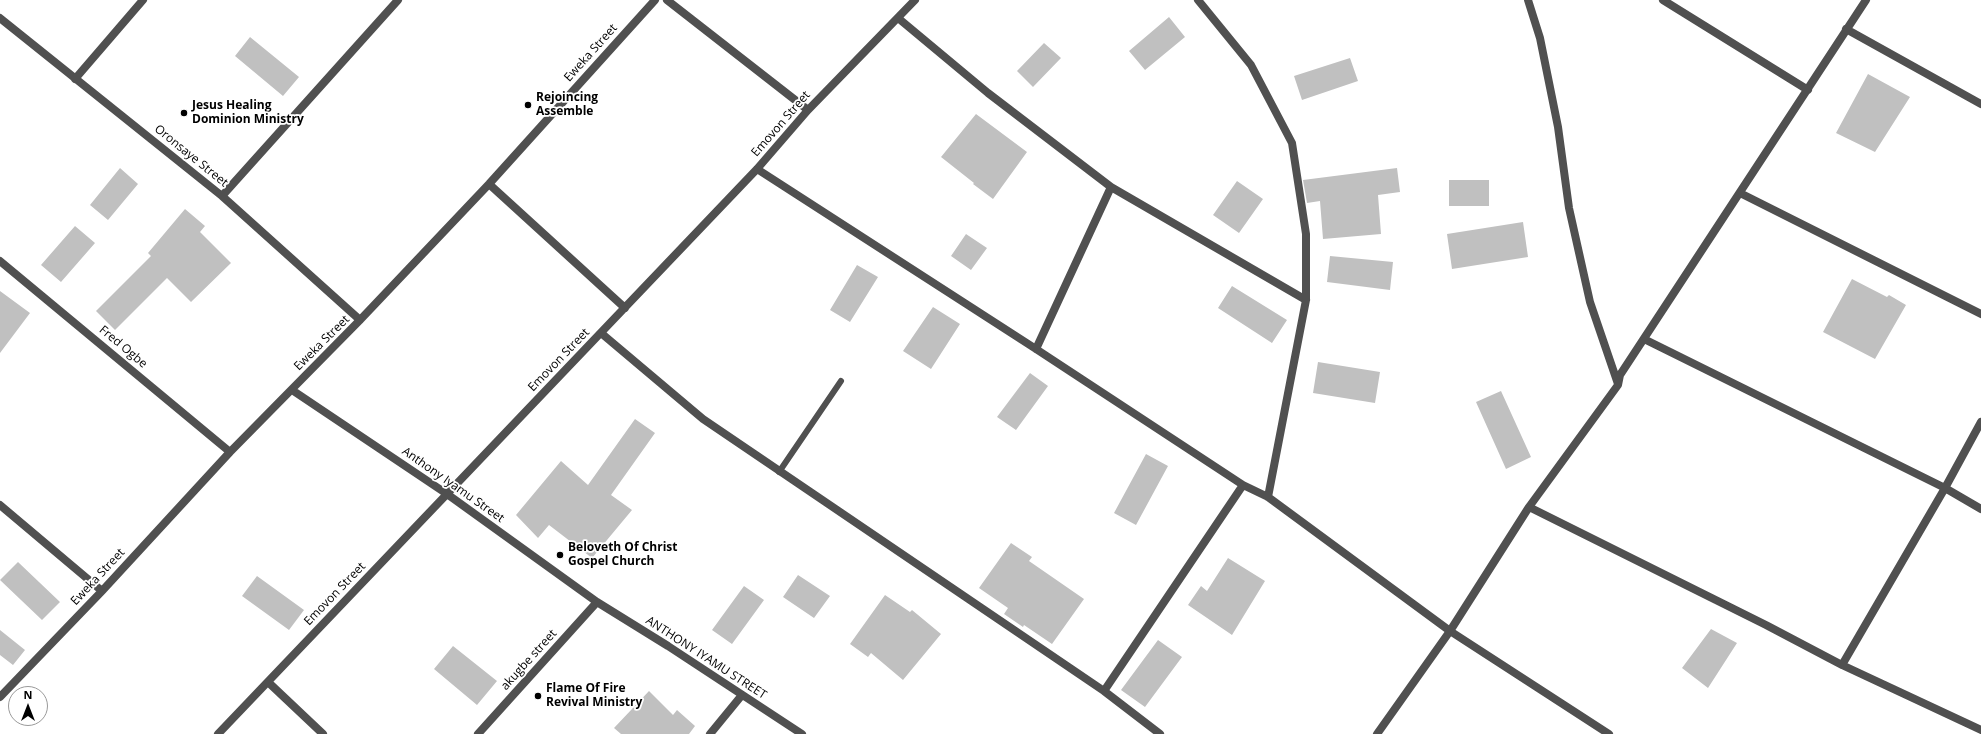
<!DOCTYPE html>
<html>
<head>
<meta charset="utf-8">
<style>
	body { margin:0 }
	#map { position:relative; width:1981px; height:734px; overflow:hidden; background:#fff; font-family:"Open Sans",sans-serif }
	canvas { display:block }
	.north { position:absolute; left:8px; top:686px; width:40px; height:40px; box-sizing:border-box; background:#fff; border:1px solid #999; border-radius:50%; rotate:0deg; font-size:11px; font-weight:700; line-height:16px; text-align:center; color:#000 }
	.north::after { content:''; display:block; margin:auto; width:14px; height:18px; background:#000; clip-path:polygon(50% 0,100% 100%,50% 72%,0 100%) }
</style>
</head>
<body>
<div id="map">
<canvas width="1981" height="734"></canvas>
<div class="north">N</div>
</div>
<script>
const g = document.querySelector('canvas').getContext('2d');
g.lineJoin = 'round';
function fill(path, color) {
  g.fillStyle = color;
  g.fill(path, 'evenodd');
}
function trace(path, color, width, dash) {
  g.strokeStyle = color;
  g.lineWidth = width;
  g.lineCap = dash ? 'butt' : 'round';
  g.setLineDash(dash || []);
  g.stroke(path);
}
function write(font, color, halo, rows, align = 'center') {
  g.font = font + ' "Open Sans",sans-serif';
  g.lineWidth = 3.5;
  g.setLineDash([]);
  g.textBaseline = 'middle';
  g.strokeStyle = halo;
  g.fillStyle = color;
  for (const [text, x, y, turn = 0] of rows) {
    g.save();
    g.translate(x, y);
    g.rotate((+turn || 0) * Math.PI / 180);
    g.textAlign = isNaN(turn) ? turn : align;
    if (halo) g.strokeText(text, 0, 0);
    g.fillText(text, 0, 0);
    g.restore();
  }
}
fill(new Path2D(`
	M 1169,17 L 1185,37 L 1145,70 L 1129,51 Z
	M 250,37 L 299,77 L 283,96 L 235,56 Z
	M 1044,43 L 1061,58 L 1033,87 L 1017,71 Z
	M 1350,58 L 1358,81 L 1302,100 L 1294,76 Z
	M 1868,74 L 1910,97 L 1875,152 L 1836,133 Z
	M 976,114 L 1027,152 L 993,199 L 973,184 L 974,183 L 941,157 Z
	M 120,168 L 138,184 L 108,220 L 90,205 Z
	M 1397,168 L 1400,192 L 1378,195 L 1381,234 L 1323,239 L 1320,201 L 1307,203 L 1303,180 Z
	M 1449,180 L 1489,180 L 1489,206 L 1449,206 Z
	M 1237,181 L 1263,199 L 1239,233 L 1213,215 Z
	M 185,209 L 205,226 L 200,232 L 231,263 L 191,302 L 167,278 L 115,330 L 96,311 L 151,256 L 148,253 Z
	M 1523,222 L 1528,257 L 1452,269 L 1447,234 Z
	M 75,226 L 95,243 L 61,282 L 41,265 Z
	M 966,234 L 987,248 L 971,270 L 951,256 Z
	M 1330,256 L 1393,262 L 1390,290 L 1327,282 Z
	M 857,265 L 878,277 L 850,322 L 830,310 Z
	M 1852,279 L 1887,297 L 1889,295 L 1906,305 L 1875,359 L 1823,332 Z
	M 1232,286 L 1287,320 L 1272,343 L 1218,308 Z
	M 0,291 L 30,313 L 0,353 Z
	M 933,307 L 960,324 L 931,369 L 903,351 Z
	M 1318,362 L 1380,372 L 1375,403 L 1313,393 Z
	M 1030,373 L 1048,386 L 1016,430 L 997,417 Z
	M 1501,391 L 1531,457 L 1506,469 L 1476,402 Z
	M 635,419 L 655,433 L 611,495 L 632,510 L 592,558 L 549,525 L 538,538 L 516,515 L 561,461 L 588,485 Z
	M 1146,454 L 1168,466 L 1136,525 L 1114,513 Z
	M 1011,543 L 1032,557 L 1029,561 L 1084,599 L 1052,644 L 1024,625 L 1023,627 L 1004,614 L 1008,608 L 979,588 Z
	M 1228,558 L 1265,581 L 1232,635 L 1188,605 L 1201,586 L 1207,591 Z
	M 18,562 L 60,602 L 42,620 L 0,580 Z
	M 798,575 L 830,596 L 814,618 L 783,597 Z
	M 257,576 L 304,610 L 289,630 L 242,596 Z
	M 744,586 L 764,600 L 732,644 L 712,630 Z
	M 885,595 L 910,612 L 912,610 L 941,634 L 903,680 L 871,653 L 868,657 L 850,644 Z
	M 1711,629 L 1737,643 L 1708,688 L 1682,668 Z
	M 0,630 L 25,650 L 13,665 L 0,655 Z
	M 1158,640 L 1182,657 L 1145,707 L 1121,690 Z
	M 453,646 L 497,681 L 477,705 L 434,669 Z
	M 649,691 L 673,715 L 677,710 L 695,726 L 689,734 L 621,734 L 614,728 Z`), '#c0c0c0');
trace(new Path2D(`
	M 779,472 L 841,381`), '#505050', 6);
trace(new Path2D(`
	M 667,0 L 808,110
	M 1198,0 L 1251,65 L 1292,143 L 1306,234 L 1306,300 L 1268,497
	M 1528,0 L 1540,38 L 1558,127 L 1569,208 L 1590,302 L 1618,384
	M 1663,0 L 1808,90
	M 0,18 L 222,196 L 360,320
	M 898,18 L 988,93 L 1111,187 L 1306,300
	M 1846,29 L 1981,104
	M 75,79 L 143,0
	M 757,169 L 1036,349 L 1243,485 L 1268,497 L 1450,631 L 1609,734
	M 489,184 L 625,308
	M 1740,193 L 1981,314
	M 222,196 L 398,0
	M 0,261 L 230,452
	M 601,333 L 703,419 L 1104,691 L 1160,734
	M 1644,339 L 1945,488 L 1981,509
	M 1036,349 L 1111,187
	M 292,390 L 447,494 L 597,602 L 668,646 L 802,734
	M 0,505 L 102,591
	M 1529,507 L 1766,625 L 1842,665 L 1981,730
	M 1842,665 L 1945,488 L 1981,422
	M 268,682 L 323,734
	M 1104,691 L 1243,485
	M 0,697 L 102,591 L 230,452 L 360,320 L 489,184 L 655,0
	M 218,734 L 757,169 L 808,110 L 915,0
	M 478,734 L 597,602
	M 710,734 L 742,695
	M 1377,734 L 1450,631 L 1529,507 L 1618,385 L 1620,375 L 1866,0`), '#505050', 8);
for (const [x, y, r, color] of [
	[528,105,4,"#000"],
	[184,113,4,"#000"],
	[560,555,4,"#000"],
	[538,696,4,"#000"]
]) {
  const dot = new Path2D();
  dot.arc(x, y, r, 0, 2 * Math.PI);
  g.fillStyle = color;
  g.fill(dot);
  trace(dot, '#fff', 1.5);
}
write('12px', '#000', '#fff', [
	["Eweka Street",591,53,-48],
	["Emovon Street",781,124,-49],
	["Oronsaye Street",191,156,39],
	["Eweka Street",322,343,-45],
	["Fred Ogbe",123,347,40],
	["Emovon Street",559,360,-46],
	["Anthony Iyamu Street",453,485,35],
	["Eweka Street",98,577,-47],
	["Emovon Street",335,594,-46],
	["ANTHONY IYAMU STREET",706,658,33],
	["akugbe street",529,660,-48]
]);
write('bold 12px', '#000', '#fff', [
	["Rejoincing",536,98],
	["Assemble",536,112],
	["Jesus Healing",192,106],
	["Dominion Ministry",192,120],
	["Beloveth Of Christ",568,548],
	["Gospel Church",568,562],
	["Flame Of Fire",546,689],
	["Revival Ministry",546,703]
], 'left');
</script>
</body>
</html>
